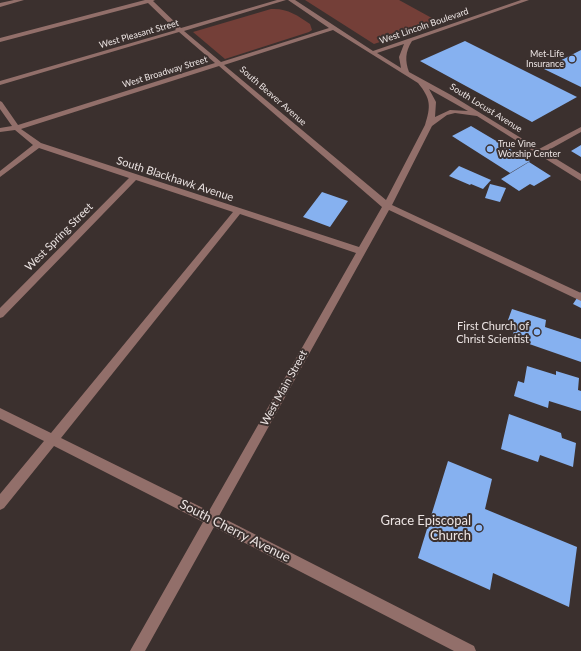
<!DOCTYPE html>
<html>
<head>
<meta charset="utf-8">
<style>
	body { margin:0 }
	canvas { display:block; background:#3b302e }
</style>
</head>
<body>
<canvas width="581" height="651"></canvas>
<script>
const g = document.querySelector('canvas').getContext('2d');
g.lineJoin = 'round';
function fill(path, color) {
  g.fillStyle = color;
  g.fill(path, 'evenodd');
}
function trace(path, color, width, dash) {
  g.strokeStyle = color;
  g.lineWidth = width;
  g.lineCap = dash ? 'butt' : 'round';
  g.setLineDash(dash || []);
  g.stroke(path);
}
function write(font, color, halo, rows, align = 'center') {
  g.font = font + ' Lato,sans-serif';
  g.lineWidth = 4;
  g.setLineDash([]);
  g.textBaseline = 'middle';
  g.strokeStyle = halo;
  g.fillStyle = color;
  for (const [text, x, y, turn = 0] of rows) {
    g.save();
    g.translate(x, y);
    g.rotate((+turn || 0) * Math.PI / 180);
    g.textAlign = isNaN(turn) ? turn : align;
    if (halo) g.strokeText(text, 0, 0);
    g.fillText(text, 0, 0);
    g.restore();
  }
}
fill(new Path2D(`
	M 305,0 L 399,0 L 439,22 L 374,44 Z
	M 271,9 C 287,8 297,15 310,24 L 312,30 L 309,32 L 225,59 L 193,32 Z`), '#743f38');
fill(new Path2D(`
	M 465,41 L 577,97 L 532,122 L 420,61 Z
	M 581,50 L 581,87 L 544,69 Z
	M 471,126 L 530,161 L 510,173 L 452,136 Z
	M 581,145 L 581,157 L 571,151 Z
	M 529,162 L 551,176 L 534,186 L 530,184 L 519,191 L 501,179 Z
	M 459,166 L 491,180 L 483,189 L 471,184 L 470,185 L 449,176 Z
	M 490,184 L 506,188 L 500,202 L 485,198 Z
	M 322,192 L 348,201 L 330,227 L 303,217 Z
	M 581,292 L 581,308 L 573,304 Z
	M 512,309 L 546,320 L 545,327 L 581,339 L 581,362 L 512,338 L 516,323 L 508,320 Z
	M 527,366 L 556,375 L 556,371 L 579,378 L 578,390 L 581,391 L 581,411 L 549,401 L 548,408 L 514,396 L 518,381 L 524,383 Z
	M 509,414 L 561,433 L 562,438 L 576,443 L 573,467 L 540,455 L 538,462 L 501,449 Z
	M 448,461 L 492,479 L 485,509 L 577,547 L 569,607 L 493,573 L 490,590 L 418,558 Z`), '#86b1f0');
fill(new Path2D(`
	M 14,0 L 24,0 L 0,7 L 0,3 Z
	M 145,0 L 155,0 L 153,1 L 181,28 L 277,0 L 286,0 L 184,31 L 221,62 L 329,28 L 288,0 L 295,0 L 373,51 L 521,0 L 529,0 L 412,41 C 405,52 405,61 409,72 L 451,95 L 539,149 L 581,127 L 581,132 L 545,152 L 581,174 L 581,181 L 477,116 L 455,113 L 447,115 L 432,126 L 392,205 L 581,293 L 581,301 L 389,210 L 219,516 L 474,646 L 476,651 L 454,651 L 214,527 L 145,651 L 130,651 L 203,522 L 54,446 L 4,508 L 0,510 L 0,494 L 44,441 L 0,419 L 0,408 L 51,433 L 233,212 L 136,180 L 3,317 L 0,318 L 0,308 L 129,178 L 39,148 L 0,177 L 0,171 L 33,145 L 15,130 L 0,132 L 0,128 L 12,126 L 0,109 L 0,101 L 2,102 L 18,125 L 215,63 L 179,32 L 0,85 L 0,81 L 176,30 L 148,3 L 0,42 L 0,38 ZM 333,30 L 418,83 C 431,99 431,106 425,125 L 386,200 L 224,65 ZM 404,44 L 399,57 L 401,68 L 377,53 ZM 219,66 L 382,207 L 359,247 L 41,143 L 21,129 ZM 429,89 L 468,111 L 450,110 L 435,117 L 436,102 ZM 240,214 L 356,253 L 209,511 L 61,438 Z`), '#926f6a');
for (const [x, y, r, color] of [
	[572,59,4,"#8bb9fc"],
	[490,149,4,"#8bb9fc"],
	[537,332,4,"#8bb9fc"],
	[479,528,4,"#8bb9fc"]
]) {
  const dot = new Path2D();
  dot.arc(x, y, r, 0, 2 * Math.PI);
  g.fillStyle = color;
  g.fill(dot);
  trace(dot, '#3b302e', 1.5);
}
write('9px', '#ece4e3', '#3b302e', [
	["West Lincoln Boulevard",424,26,-19],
	["West Pleasant Street",139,34,-16],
	["West Broadway Street",165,72,-17],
	["South Beaver Avenue",273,96,41],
	["South Locust Avenue",486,108,32]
]);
write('9px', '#ece4e3', '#3b302e', [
	["Met-Life",564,54],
	["Insurance",564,64],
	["True Vine",498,144,"left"],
	["Worship Center",498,154,"left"]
], 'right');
write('11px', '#ece4e3', '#3b302e', [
	["South Blackhawk Avenue",175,179,18],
	["West Spring Street",59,237,-45],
	["West Main Street",284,388,-61]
]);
write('11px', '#ece4e3', '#3b302e', [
	["First Church of",529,326],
	["Christ Scientist",529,339]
], 'right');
write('13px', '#ece4e3', '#3b302e', [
	["Grace Episcopal",471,521],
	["Church",471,536]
], 'right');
write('13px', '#ece4e3', '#3b302e', [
	["South Cherry Avenue",235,531,27]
]);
</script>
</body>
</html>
